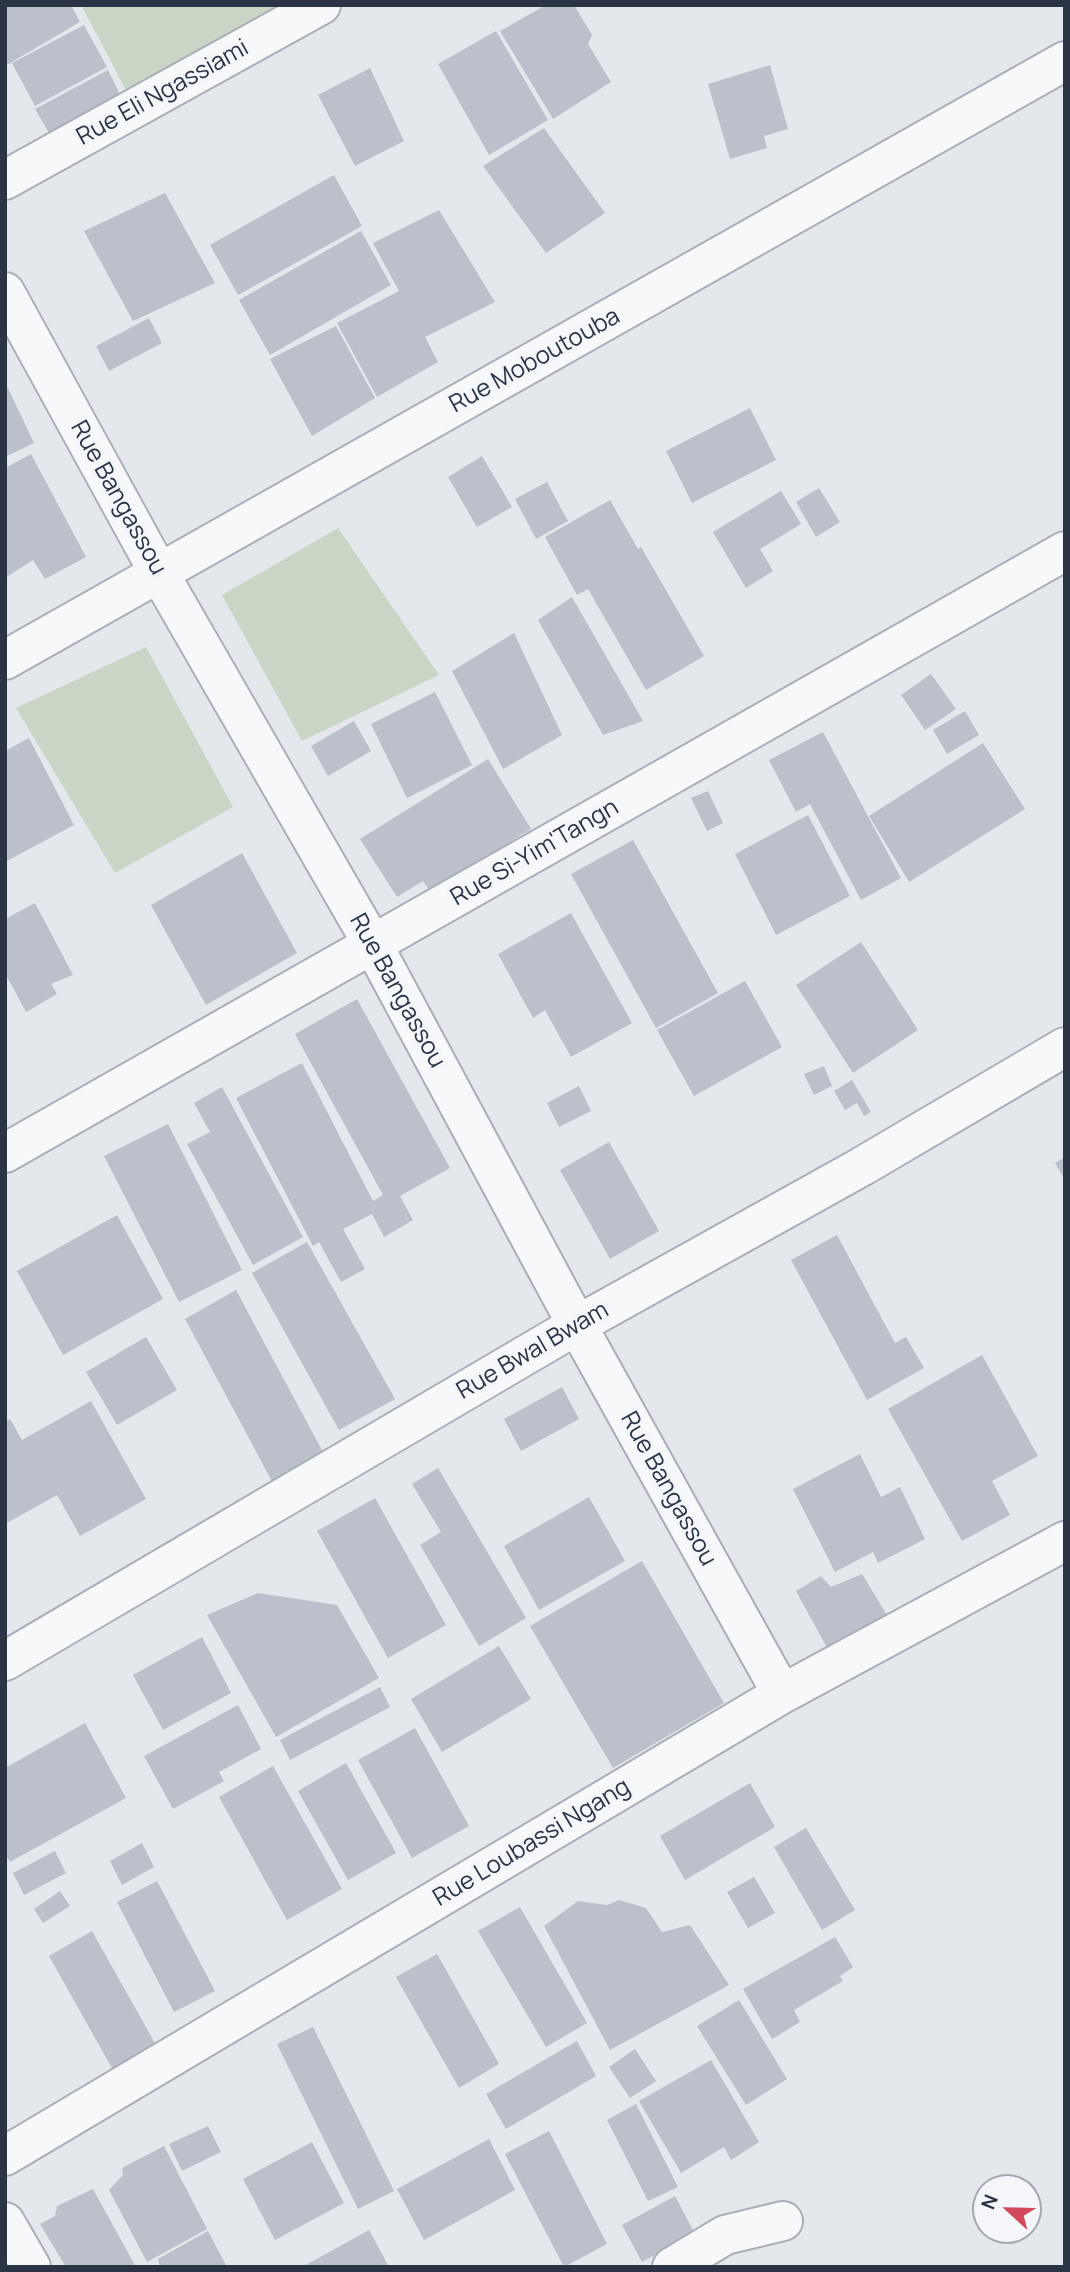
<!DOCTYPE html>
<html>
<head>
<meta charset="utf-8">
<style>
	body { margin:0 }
	#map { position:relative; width:1070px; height:2272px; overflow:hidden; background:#e4e7ec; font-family:Manrope,sans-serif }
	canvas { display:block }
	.frame { position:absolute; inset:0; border:7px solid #2b3445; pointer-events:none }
	.north { position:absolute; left:972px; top:2174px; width:70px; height:70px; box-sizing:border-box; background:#f4f6f9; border:2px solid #a4a8b1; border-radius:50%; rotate:292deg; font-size:19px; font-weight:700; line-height:28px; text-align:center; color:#2b3445 }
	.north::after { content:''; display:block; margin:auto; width:24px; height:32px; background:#d1495b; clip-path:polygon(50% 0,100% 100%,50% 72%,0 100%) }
</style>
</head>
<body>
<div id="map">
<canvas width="1070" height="2272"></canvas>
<div class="frame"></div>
<div class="north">N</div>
</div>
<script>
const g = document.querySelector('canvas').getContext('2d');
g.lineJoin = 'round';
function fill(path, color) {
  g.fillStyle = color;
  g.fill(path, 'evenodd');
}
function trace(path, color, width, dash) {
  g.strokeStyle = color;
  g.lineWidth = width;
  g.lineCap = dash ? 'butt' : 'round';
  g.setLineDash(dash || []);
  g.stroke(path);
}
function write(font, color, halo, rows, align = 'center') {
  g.font = font + ' Manrope,sans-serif';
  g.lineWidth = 7;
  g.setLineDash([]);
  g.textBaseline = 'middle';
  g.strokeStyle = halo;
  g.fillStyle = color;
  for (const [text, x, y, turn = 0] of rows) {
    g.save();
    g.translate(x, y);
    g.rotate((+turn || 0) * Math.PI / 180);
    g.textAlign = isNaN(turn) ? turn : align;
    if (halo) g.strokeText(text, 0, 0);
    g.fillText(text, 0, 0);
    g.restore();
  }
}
fill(new Path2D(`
	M 81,5 L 303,5 L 133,103 Z
	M 338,528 L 439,675 L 302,741 L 222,595 Z
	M 146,647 L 233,807 L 115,873 L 16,708 Z`), '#c9d6c5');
fill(new Path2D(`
	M 5,5 L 71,5 L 80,22 L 5,66 Z
	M 546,5 L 574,5 L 592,35 L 588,44 L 611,82 L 553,119 L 500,31 Z
	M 84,25 L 107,67 L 35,106 L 12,63 Z
	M 496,31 L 548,120 L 489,155 L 438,64 Z
	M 770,65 L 788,129 L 764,136 L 767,148 L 730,159 L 708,84 Z
	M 370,68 L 404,141 L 355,166 L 318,95 Z
	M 108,70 L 127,109 L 58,148 L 35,109 Z
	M 544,128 L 605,213 L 546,253 L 483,166 Z
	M 334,175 L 362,226 L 238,295 L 210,245 Z
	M 165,193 L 215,283 L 133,321 L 84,231 Z
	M 439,210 L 495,302 L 425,337 L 438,362 L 377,397 L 337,323 L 399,291 L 373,243 Z
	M 361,231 L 391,285 L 270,355 L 239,300 Z
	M 149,318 L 162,343 L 109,371 L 96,346 Z
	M 336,326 L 375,398 L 312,436 L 270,359 Z
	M 8,388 L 34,443 L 5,457 L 5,390 Z
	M 750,408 L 776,460 L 692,503 L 666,451 Z
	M 31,454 L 86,557 L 45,579 L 33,560 L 5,578 L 5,468 Z
	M 482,456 L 512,507 L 477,527 L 448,477 Z
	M 547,482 L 568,521 L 536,539 L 515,499 Z
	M 819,488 L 840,522 L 816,537 L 796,502 Z
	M 781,491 L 801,524 L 760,549 L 773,571 L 746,588 L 713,532 Z
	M 610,500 L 638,549 L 641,547 L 704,656 L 646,690 L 588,589 L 577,595 L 545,537 Z
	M 572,597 L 643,721 L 603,735 L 538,620 Z
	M 514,633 L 562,735 L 503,769 L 452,671 Z
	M 931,674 L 956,709 L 925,730 L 901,695 Z
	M 435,692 L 472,765 L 407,798 L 371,724 Z
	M 965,711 L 979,735 L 947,754 L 933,730 Z
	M 354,721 L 371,751 L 328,776 L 311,746 Z
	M 823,732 L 901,878 L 861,900 L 810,804 L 796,812 L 769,760 Z
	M 29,738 L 74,825 L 5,862 L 5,751 Z
	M 983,743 L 1025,809 L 909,882 L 869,816 Z
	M 488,759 L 531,829 L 430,891 L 423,881 L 397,897 L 360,839 Z
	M 708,791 L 723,823 L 707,831 L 691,798 Z
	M 808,815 L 850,896 L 776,935 L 735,854 Z
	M 633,840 L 718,993 L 656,1028 L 571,874 Z
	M 242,853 L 297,953 L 206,1005 L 151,905 Z
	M 35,903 L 73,975 L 51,984 L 57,994 L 26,1012 L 5,973 L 5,919 Z
	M 571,913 L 632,1023 L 571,1057 L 545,1010 L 533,1018 L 498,954 Z
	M 861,942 L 918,1030 L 853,1073 L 796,985 Z
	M 745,981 L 782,1047 L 694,1096 L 657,1030 Z
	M 357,999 L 450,1168 L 400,1196 L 413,1220 L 384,1237 L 372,1214 L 343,1229 L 365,1269 L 341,1282 L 319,1242 L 313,1246 L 236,1098 L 302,1063 L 373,1201 L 383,1195 L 295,1034 Z
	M 824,1066 L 832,1086 L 814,1095 L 804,1074 Z
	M 852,1080 L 871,1112 L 864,1116 L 857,1103 L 845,1110 L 834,1091 Z
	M 579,1086 L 591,1111 L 559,1127 L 547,1103 Z
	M 222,1087 L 303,1237 L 253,1265 L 187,1144 L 210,1132 L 194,1103 Z
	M 168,1124 L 242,1270 L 179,1302 L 104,1156 Z
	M 609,1142 L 659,1231 L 610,1259 L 560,1170 Z
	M 1065,1157 L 1065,1180 L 1055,1163 Z
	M 117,1215 L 163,1299 L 63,1355 L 17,1271 Z
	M 837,1235 L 895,1343 L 906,1337 L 924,1368 L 867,1400 L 791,1260 Z
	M 307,1242 L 395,1399 L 339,1430 L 252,1273 Z
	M 236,1290 L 325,1456 L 274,1485 L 185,1319 Z
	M 146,1337 L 177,1390 L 117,1425 L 86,1372 Z
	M 982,1355 L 1038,1456 L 992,1481 L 1010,1515 L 962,1541 L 888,1409 Z
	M 562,1387 L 579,1419 L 521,1451 L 504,1419 Z
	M 91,1401 L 146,1499 L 80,1536 L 57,1495 L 5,1524 L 5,1422 L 10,1419 L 22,1440 Z
	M 860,1454 L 881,1497 L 900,1487 L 925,1539 L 878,1563 L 873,1552 L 835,1572 L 793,1489 Z
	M 438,1468 L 526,1618 L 479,1646 L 420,1545 L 441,1532 L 412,1484 Z
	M 589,1497 L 625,1561 L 539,1610 L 504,1546 Z
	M 375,1498 L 446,1625 L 388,1658 L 317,1531 Z
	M 642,1561 L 724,1703 L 613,1768 L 530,1626 Z
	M 862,1574 L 890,1620 L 831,1655 L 796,1591 L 821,1576 L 831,1587 Z
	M 258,1593 L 337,1605 L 379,1678 L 276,1737 L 207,1615 Z
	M 202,1637 L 231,1693 L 163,1730 L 133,1675 Z
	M 499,1646 L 531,1699 L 442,1752 L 411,1699 Z
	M 380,1687 L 390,1707 L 290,1760 L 280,1740 Z
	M 238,1705 L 261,1749 L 219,1772 L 224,1781 L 173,1809 L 144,1756 Z
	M 85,1723 L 126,1798 L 10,1862 L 5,1854 L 5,1768 Z
	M 415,1728 L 469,1826 L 412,1858 L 358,1760 Z
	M 346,1763 L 396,1853 L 348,1880 L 298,1791 Z
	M 273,1766 L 342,1889 L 287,1920 L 219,1797 Z
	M 750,1783 L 775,1827 L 685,1880 L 660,1836 Z
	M 806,1828 L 855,1910 L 822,1930 L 774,1847 Z
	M 142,1843 L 154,1867 L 122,1885 L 110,1861 Z
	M 55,1851 L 66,1873 L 24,1895 L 13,1873 Z
	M 754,1877 L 775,1913 L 748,1928 L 727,1892 Z
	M 157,1881 L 215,1991 L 174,2012 L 117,1902 Z
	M 60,1891 L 70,1906 L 43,1923 L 34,1909 Z
	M 619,1900 L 646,1908 L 662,1932 L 690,1925 L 729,1985 L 610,2050 L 544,1926 L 578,1901 L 607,1905 Z
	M 520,1907 L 587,2023 L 546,2047 L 478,1931 Z
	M 92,1931 L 156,2045 L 113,2070 L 49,1956 Z
	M 835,1937 L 853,1967 L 840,1976 L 843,1981 L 794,2010 L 800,2022 L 772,2039 L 743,1989 Z
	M 437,1954 L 499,2064 L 459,2088 L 396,1977 Z
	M 739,2000 L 787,2079 L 746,2105 L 697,2026 Z
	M 313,2027 L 394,2191 L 358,2209 L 277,2044 Z
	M 577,2041 L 596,2076 L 506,2129 L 486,2094 Z
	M 635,2049 L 656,2081 L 630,2098 L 609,2067 Z
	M 711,2060 L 759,2142 L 731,2160 L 724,2147 L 681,2173 L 639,2101 Z
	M 636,2104 L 678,2187 L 648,2201 L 607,2120 Z
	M 208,2126 L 221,2152 L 182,2171 L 169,2144 Z
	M 549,2131 L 607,2244 L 564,2267 L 505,2154 Z
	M 489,2139 L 515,2190 L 424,2240 L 397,2189 Z
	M 312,2142 L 344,2203 L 275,2240 L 243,2179 Z
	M 164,2146 L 207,2229 L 147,2262 L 109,2190 L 123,2175 L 122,2168 Z
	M 93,2189 L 136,2267 L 66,2267 L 40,2224 L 55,2216 L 57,2206 Z
	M 675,2196 L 695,2234 L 642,2262 L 622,2225 Z
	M 369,2230 L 389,2267 L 302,2267 Z
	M 208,2231 L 227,2267 L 160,2267 L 158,2259 Z`), '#bbc0ca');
const minor = new Path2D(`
	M 5,180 L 321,5
	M 5,292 L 159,573 L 373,945 L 577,1325 L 782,1694
	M 5,660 L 1065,61
	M 5,1153 L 1065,551
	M 5,1661 L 577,1325 L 861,1167 L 1065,1047
	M 5,2156 L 782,1694 L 1065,1541
	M 5,2222 L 31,2267
	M 672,2267 L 725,2235 L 783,2221`);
trace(minor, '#a9aeb7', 42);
trace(minor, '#f7f8fa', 38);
write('24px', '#2b3445', '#f4f6f9', [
	["Rue Eli Ngassiami",163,93,-29],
	["Rue Moboutouba",535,361,-29],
	["Rue Bangassou",118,498,61],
	["Rue Si-Yim'Tangn",535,853,-30],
	["Rue Bangassou",397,991,61],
	["Rue Bwal Bwam",533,1351,-30],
	["Rue Bangassou",668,1489,61],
	["Rue Loubassi Ngang",532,1843,-31]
]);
</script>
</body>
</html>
